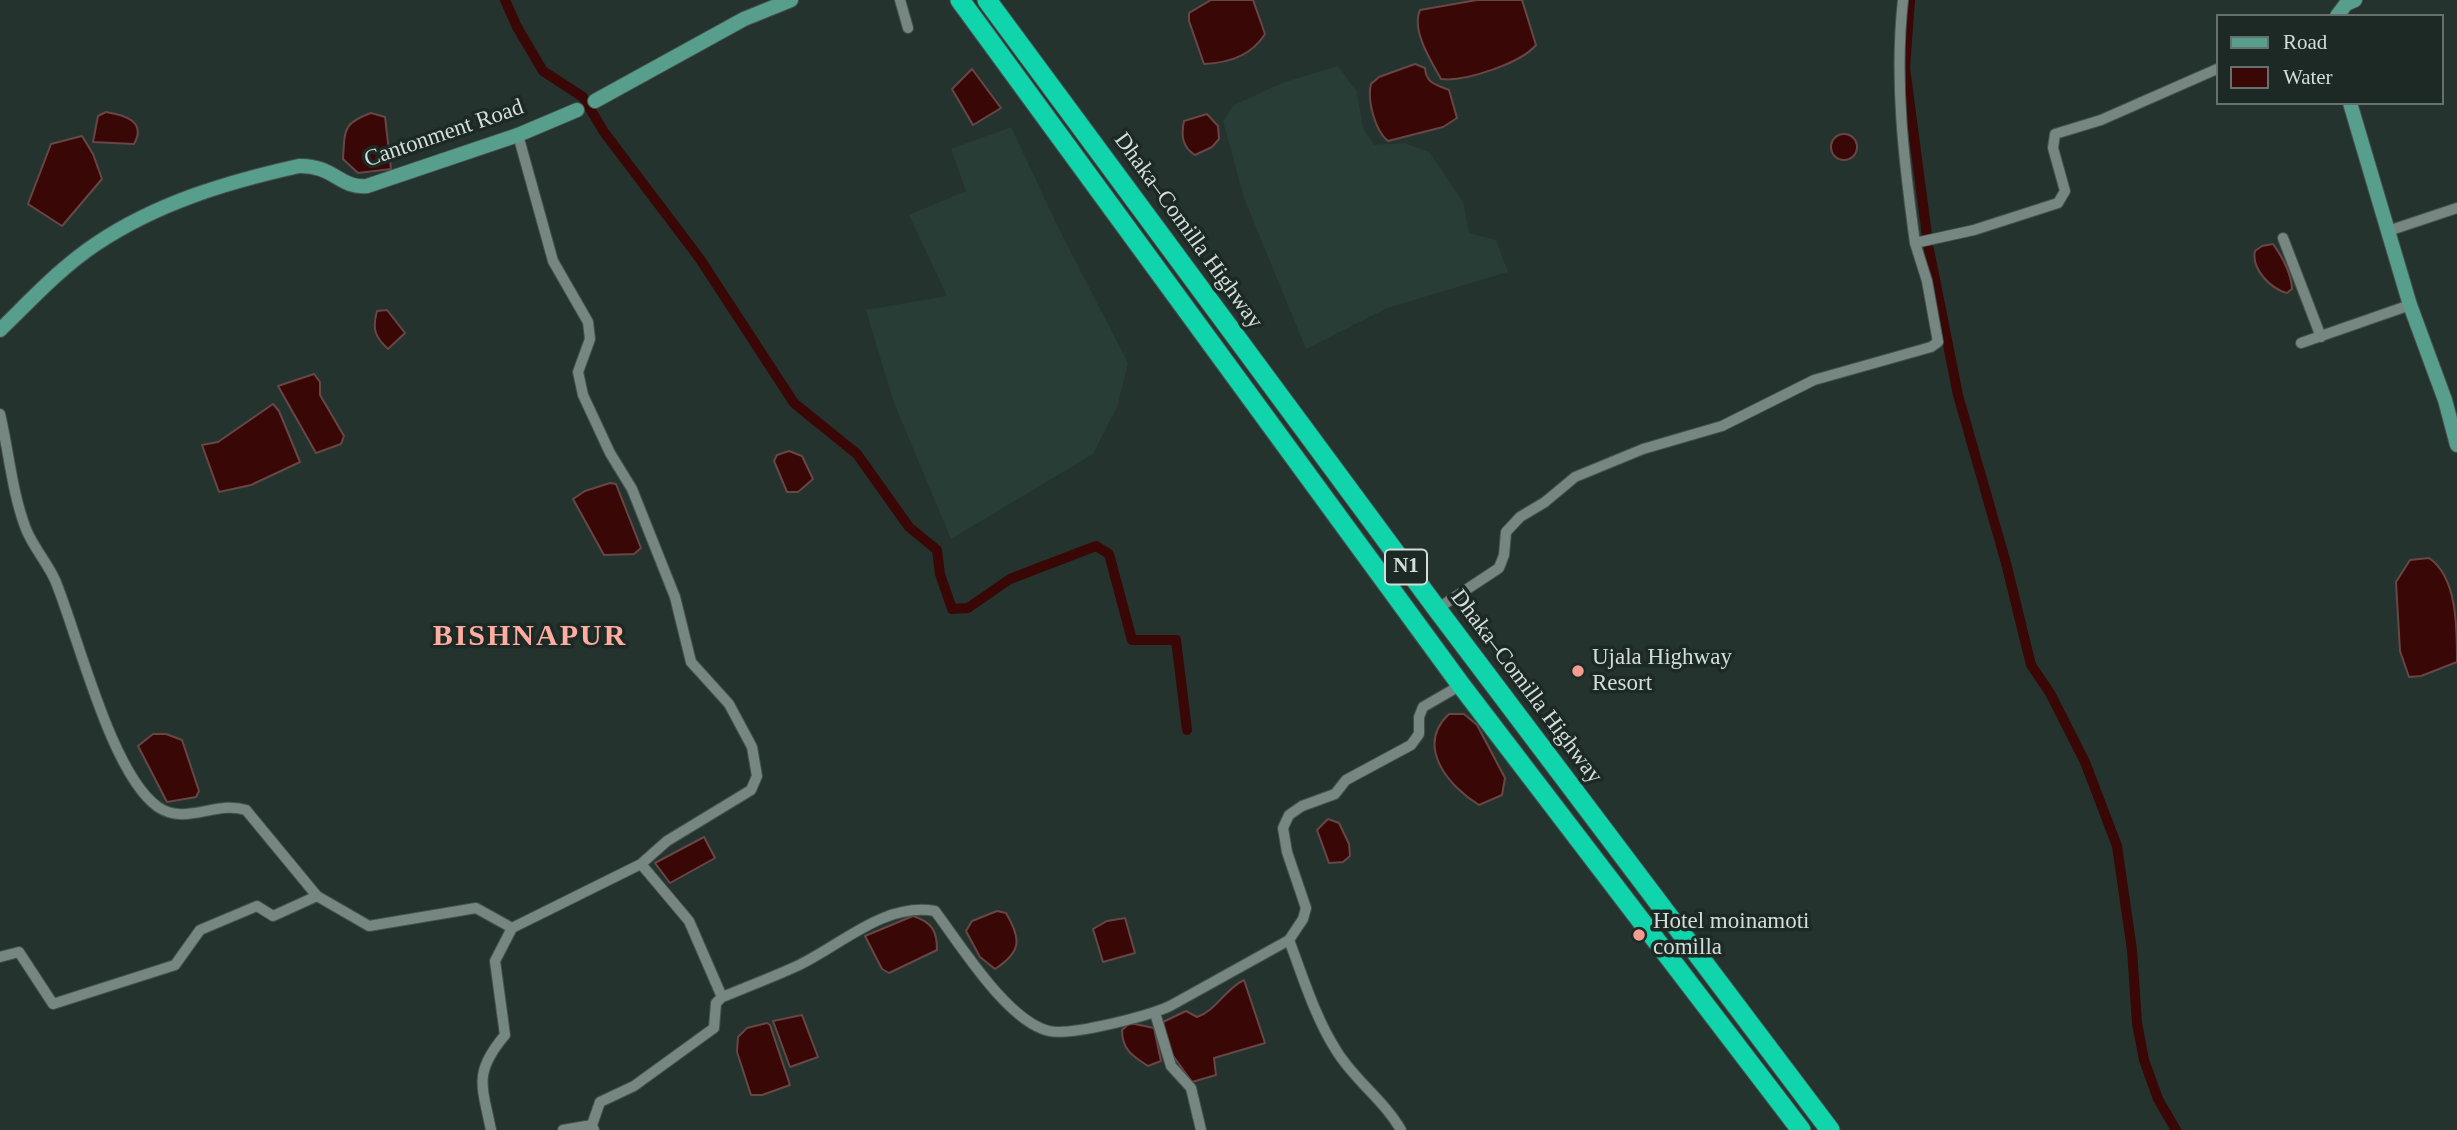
<!DOCTYPE html>
<html>
<head>
<meta charset="utf-8">
<style>
	body { margin:0 }
	#map { position:relative; width:2457px; height:1130px; overflow:hidden; background:#25332e; font-family:"Times New Roman",serif }
	canvas { display:block }
	.legend { position:absolute; left:2216px; top:14px; width:228px; height:91px; box-sizing:border-box; background:#1c2924; border:2px solid #66716d; margin:0; padding:9px 12px; list-style:none; font-size:21px; color:#d4ddda }
	.legend li { display:flex; align-items:center; gap:14px; height:35px }
	.legend b { width:35px; border:2px solid #66716d }
</style>
</head>
<body>
<div id="map">
<canvas width="2457" height="1130"></canvas>
<ul class="legend">
<li><b style="height:9px;background:#579e8d"></b>Road</li>
<li><b style="height:19px;background:#380706"></b>Water</li>
</ul>
</div>
<script>
const g = document.querySelector('canvas').getContext('2d');
g.lineJoin = 'round';
function fill(path, color) {
  g.fillStyle = color;
  g.fill(path, 'evenodd');
}
function trace(path, color, width, dash) {
  g.strokeStyle = color;
  g.lineWidth = width;
  g.lineCap = dash ? 'butt' : 'round';
  g.setLineDash(dash || []);
  g.stroke(path);
}
function write(font, color, halo, rows, align = 'center') {
  g.font = font + ' "Times New Roman",serif';
  g.lineWidth = 7;
  g.setLineDash([]);
  g.textBaseline = 'middle';
  g.strokeStyle = halo;
  g.fillStyle = color;
  for (const [text, x, y, turn = 0] of rows) {
    g.save();
    g.translate(x, y);
    g.rotate((+turn || 0) * Math.PI / 180);
    g.textAlign = isNaN(turn) ? turn : align;
    if (halo) g.strokeText(text, 0, 0);
    g.fillText(text, 0, 0);
    g.restore();
  }
}
fill(new Path2D(`
	M 1338,66 L 1357,92 L 1363,128 L 1374,145 L 1405,143 L 1429,152 L 1463,202 L 1469,233 L 1496,240 L 1508,272 L 1387,308 L 1306,349 L 1244,198 L 1223,121 L 1234,105 L 1282,83 Z
	M 1011,127 L 1059,229 L 1128,363 L 1117,407 L 1093,454 L 951,539 L 893,400 L 866,310 L 947,296 L 909,215 L 966,191 L 951,149 Z`), '#283d36');
const water = new Path2D(`
	M 1211,0 L 1253,0 L 1265,34 C 1252,55 1229,63 1204,64 L 1189,21 L 1189,13 Z
	M 1477,0 L 1522,0 L 1536,45 C 1521,63 1465,82 1441,79 C 1431,61 1411,30 1420,10 Z
	M 1415,64 L 1425,68 C 1426,84 1437,85 1449,90 L 1457,118 L 1443,127 L 1388,141 C 1375,131 1367,100 1371,84 L 1379,77 Z
	M 972,69 L 1001,108 L 973,125 L 952,89 Z
	M 106,112 C 124,115 147,121 134,144 L 93,142 L 98,116 Z
	M 371,113 L 385,117 L 391,169 L 358,173 L 343,159 C 345,131 342,123 371,113 Z
	M 1207,114 L 1218,126 L 1219,139 L 1212,147 L 1195,155 C 1182,147 1181,135 1184,121 Z
	M1831 147a13 13 0 1 1 26 0a13 13 0 1 1-26 0Z
	M 82,136 L 93,154 L 102,179 L 62,226 L 28,204 L 51,144 Z
	M 2273,244 C 2283,258 2291,272 2292,289 L 2287,293 C 2271,289 2251,269 2255,251 L 2262,246 Z
	M 387,310 L 405,333 L 388,349 C 375,337 372,329 377,311 Z
	M 314,374 L 320,382 L 320,395 L 344,436 L 341,444 L 316,453 L 278,386 Z
	M 273,404 L 279,411 L 300,462 L 251,485 L 219,492 L 202,445 L 218,442 Z
	M 789,451 L 802,456 L 813,479 L 798,492 L 787,492 L 774,461 L 777,455 Z
	M 610,483 L 616,484 L 641,548 L 634,554 L 604,555 L 573,499 L 585,491 Z
	M 2429,558 C 2457,577 2457,626 2457,662 L 2421,676 L 2409,677 L 2400,651 L 2396,582 L 2410,560 Z
	M 1449,714 L 1464,714 L 1477,725 L 1505,778 L 1502,795 L 1479,805 C 1448,786 1415,746 1449,714 Z
	M 153,734 L 166,734 L 182,740 L 199,791 L 196,797 L 167,802 L 138,746 Z
	M 1328,819 L 1339,823 L 1349,844 L 1350,856 L 1343,862 L 1329,863 L 1317,830 Z
	M 704,837 L 715,858 L 670,883 L 655,863 Z
	M 997,911 L 1006,913 C 1022,940 1021,952 995,969 L 980,957 L 966,931 L 972,921 Z
	M 913,916 C 932,922 937,931 937,950 L 889,973 L 882,969 L 865,936 Z
	M 1125,918 L 1135,953 L 1103,962 L 1093,929 L 1107,921 Z
	M 1244,980 L 1265,1043 L 1214,1058 L 1216,1075 L 1192,1082 L 1171,1053 L 1163,1022 L 1186,1011 L 1197,1017 C 1217,1010 1225,989 1244,980 Z
	M 802,1015 L 818,1057 L 790,1067 L 773,1021 Z
	M 767,1023 L 770,1025 L 790,1085 L 762,1095 L 751,1095 L 737,1052 L 738,1037 L 747,1028 Z
	M 1130,1023 L 1154,1028 L 1161,1061 L 1148,1066 C 1133,1056 1122,1050 1122,1030 Z`);
fill(water, '#380706');
trace(water, '#674746', 2);
trace(new Path2D(`
	M 505,0 L 517,27 L 543,71 L 583,97 L 604,132 L 700,259 L 794,403 L 857,454 L 909,527 L 937,550 L 940,574 L 952,609 L 968,608 L 1010,579 L 1096,546 L 1109,554 L 1132,640 L 1176,640 L 1187,730
	M 1910,0 L 1905,68 L 1927,235
	M 1929,249 L 1958,395 L 2006,563 L 2031,665 L 2050,693 L 2085,762 L 2117,846 L 2132,950 L 2137,1023 L 2144,1060 L 2158,1099 L 2176,1130`), '#380706', 10);
const street = new Path2D(`
	M 900,0 L 908,28
	M 1903,0 C 1894,81 1904,162 1915,243 L 1974,230 L 2058,203 L 2065,191 L 2053,148 L 2055,134 L 2101,120 L 2217,69
	M 2388,231 L 2457,208
	M 2283,238 L 2321,337
	M 2301,343 L 2410,305
	M 0,414 C 9,452 12,493 26,529 C 33,547 47,562 55,580 C 78,635 111,774 158,807 C 186,826 217,800 246,810 L 317,896 L 369,926 L 476,908 L 512,928 L 641,864 L 667,841 L 751,790 L 757,776 L 752,747 L 729,704 L 691,662 L 675,597 L 632,489 L 610,453 L 583,395 L 578,372 L 590,339 L 588,322 L 553,261 L 518,135
	M 1437,609 L 1499,568 L 1504,555 L 1506,532 L 1520,517 L 1545,502 L 1575,477 L 1643,449 L 1722,426 L 1814,380 L 1931,347 L 1938,342 L 1927,281 L 1915,243
	M 641,864 L 689,921 L 722,997
	M 1289,940 C 1303,977 1315,1017 1336,1050 C 1354,1080 1384,1100 1401,1130
	M 0,957 L 19,952 L 53,1004 L 175,965 L 200,930 L 257,906 L 273,916 L 317,896
	M 1155,1013 L 1171,1066 L 1191,1088 L 1201,1130
	M 491,1130 C 482,1085 473,1073 505,1035 L 495,961 L 512,928
	M 563,1130 L 592,1125
	M 594,1130 L 592,1125 L 600,1102 L 634,1086 L 714,1028 L 716,1003 L 722,997 C 747,987 773,977 797,966 C 840,946 884,902 935,911 C 960,944 1007,1021 1049,1031 C 1072,1036 1148,1016 1170,1006 L 1289,940 L 1303,919 L 1306,908 L 1287,852 L 1283,828 L 1289,815 L 1302,806 L 1335,794 L 1346,780 L 1411,745 L 1419,734 L 1419,717 L 1423,707 L 1461,685`);
const secondary = new Path2D(`
	M 2337,16 L 2346,4 L 2355,0
	M 595,101 L 744,19 L 791,0
	M 2350,103 L 2410,305 L 2445,400 L 2457,445
	M 0,330 C 31,300 60,268 96,244 C 157,203 227,182 299,166 C 334,165 340,189 367,186 L 518,135 L 577,110`);
const highway = new Path2D(`
	M 960,0 L 1461,685 L 1801,1130
	M 987,0 L 1437,609 L 1830,1130`);
trace(street, '#45514d', 12);
trace(secondary, '#45514d', 16);
trace(highway, '#45514d', 21);
trace(street, '#768680', 10);
trace(secondary, '#579e8d', 14);
trace(highway, '#10d5ac', 19);
for (const [x, y, r, color] of [
	[1578,671,7,"#f59c92"],
	[1639,935,7,"#f59c92"]
]) {
  const dot = new Path2D();
  dot.arc(x, y, r, 0, 2 * Math.PI);
  g.fillStyle = color;
  g.fill(dot);
  trace(dot, '#1c2924', 2.5);
}
for (const [x, y, w] of [
	[1406,567,42]
]) {
  const box = new Path2D();
  box.roundRect(x - w / 2, y - 17.5, w, 35, 5);
  g.fillStyle = '#1c2924';
  g.fill(box);
  trace(box, '#d4ddda', 2);
}
write('bold 21px', '#d4ddda', null, [
	["N1",1406,567]
]);
write('23px', '#d4ddda', '#1c2924', [
	["Cantonment Road",444,134,-19],
	["Dhaka–Comilla Highway",1188,231,54],
	["Dhaka–Comilla Highway",1526,687,53]
]);
write('23px', '#d4ddda', '#1c2924', [
	["Ujala Highway",1592,658],
	["Resort",1592,684],
	["Hotel moinamoti",1653,922],
	["comilla",1653,948]
], 'left');
g.letterSpacing = '2px';
write('bold 30px', '#ffaca1', '#1c2924', [
	["BISHNAPUR",530,637]
]);
g.letterSpacing = '0px';
</script>
</body>
</html>
